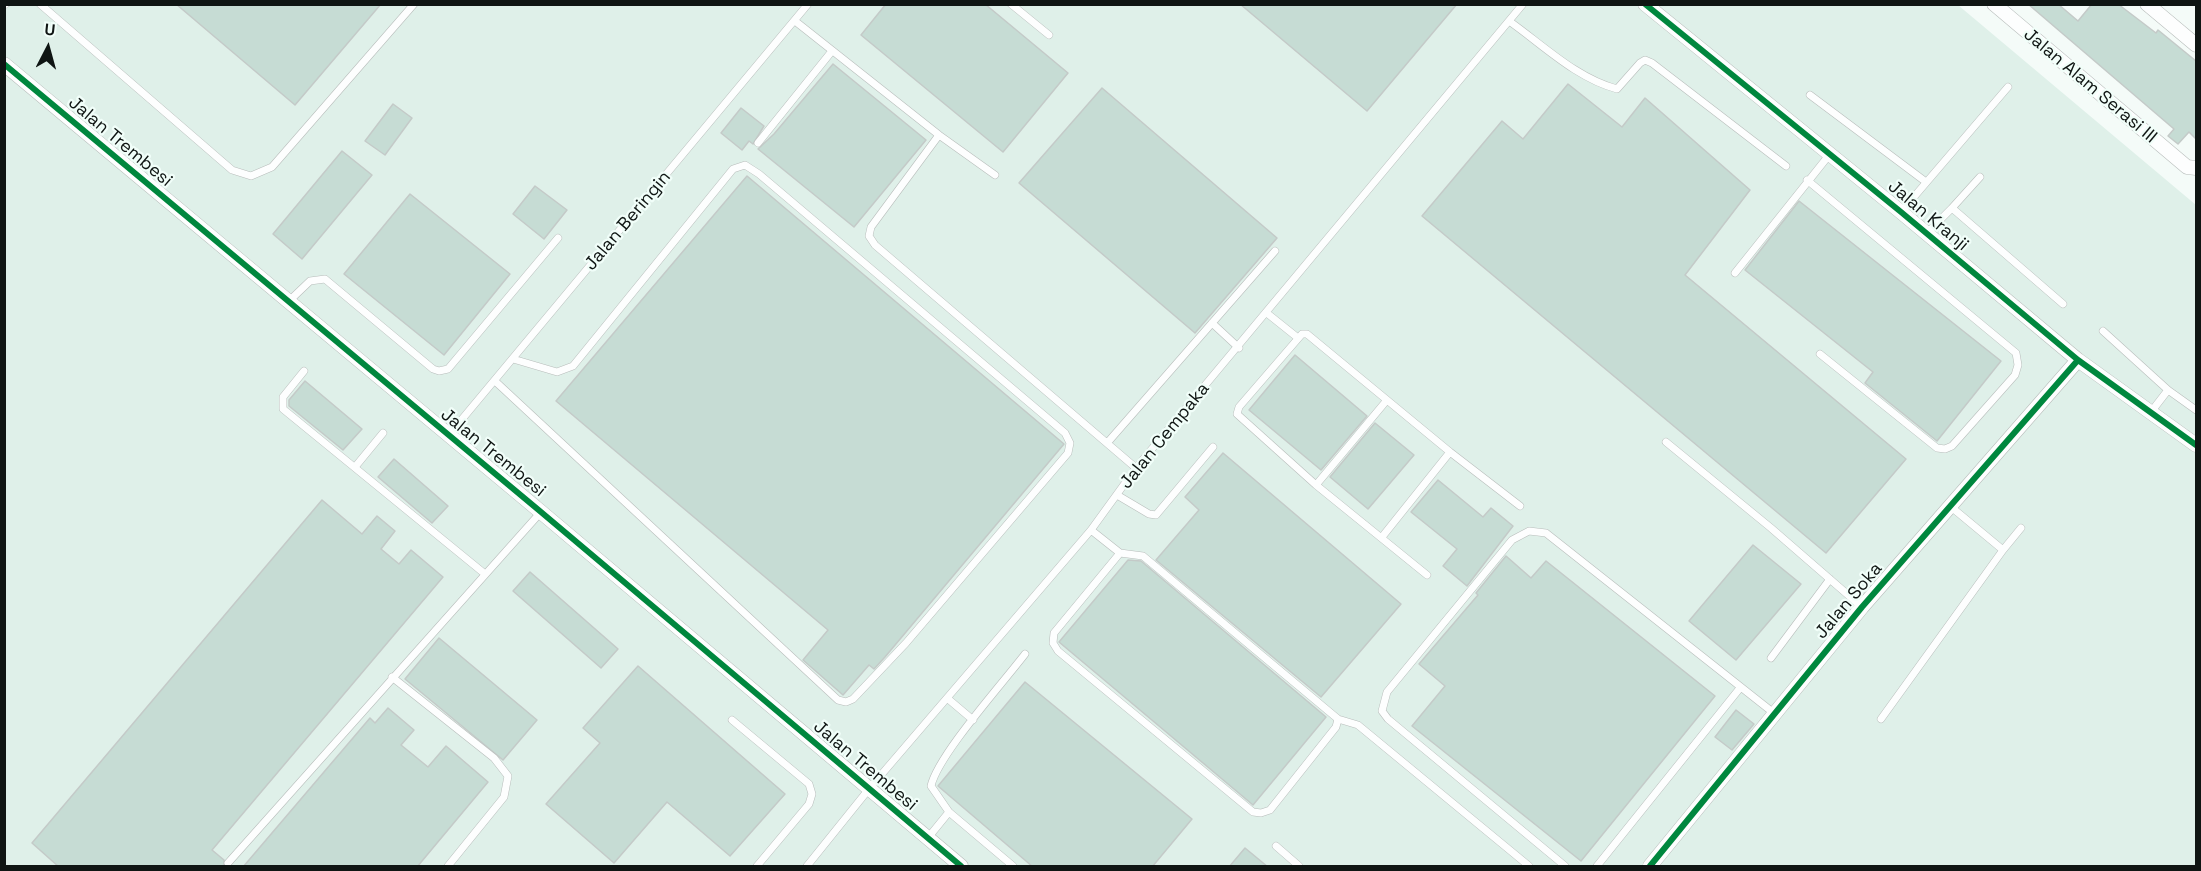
<!DOCTYPE html>
<html>
<head>
<meta charset="utf-8">
<style>
	body { margin:0 }
	#map { position:relative; width:2201px; height:871px; overflow:hidden; background:#f4fbf8; font-family:"Space Grotesk",sans-serif }
	canvas { display:block }
	.frame { position:absolute; inset:0; border:6px solid #0f1513; pointer-events:none }
	.north { position:absolute; left:18px; top:18px; width:60px; height:60px; -webkit-text-stroke:4px #f1fef9; paint-order:stroke; rotate:6deg; font-size:16px; font-weight:700; line-height:24px; text-align:center; color:#0f1513 }
	.north::after { content:''; display:block; margin:auto; width:21px; height:27px; background:#0f1513; clip-path:polygon(50% 0,100% 100%,50% 72%,0 100%) }
</style>
</head>
<body>
<div id="map">
<canvas width="2201" height="871"></canvas>
<div class="frame"></div>
<div class="north">U</div>
</div>
<script>
const g = document.querySelector('canvas').getContext('2d');
g.lineJoin = 'round';
function fill(path, color) {
  g.fillStyle = color;
  g.fill(path, 'evenodd');
}
function trace(path, color, width, dash) {
  g.strokeStyle = color;
  g.lineWidth = width;
  g.lineCap = dash ? 'butt' : 'round';
  g.setLineDash(dash || []);
  g.stroke(path);
}
function write(font, color, halo, rows, align = 'center') {
  g.font = font + ' "Space Grotesk",sans-serif';
  g.lineWidth = 4.5;
  g.setLineDash([]);
  g.textBaseline = 'middle';
  g.strokeStyle = halo;
  g.fillStyle = color;
  for (const [text, x, y, turn = 0] of rows) {
    g.save();
    g.translate(x, y);
    g.rotate((+turn || 0) * Math.PI / 180);
    g.textAlign = isNaN(turn) ? turn : align;
    if (halo) g.strokeText(text, 0, 0);
    g.fillText(text, 0, 0);
    g.restore();
  }
}
fill(new Path2D(`
	M 5,5 L 1958,5 L 2196,205 L 2196,866 L 5,866 Z`), '#dff0e9');
const building = new Path2D(`
	M 176,4 L 381,4 L 295,105 Z
	M 886,4 L 985,4 L 1068,73 L 1003,152 L 861,35 Z
	M 1240,4 L 1457,4 L 1367,111 Z
	M 2028,4 L 2058,4 L 2078,21 L 2092,4 L 2118,4 L 2156,33 L 2158,30 L 2196,61 L 2196,139 L 2189,132 L 2178,144 L 2168,136 L 2174,129 Z
	M 833,64 L 926,140 L 854,227 L 758,149 L 774,134 Z
	M 1568,84 L 1622,127 L 1645,98 L 1750,190 L 1685,275 L 1906,459 L 1826,553 L 1422,216 L 1502,121 L 1523,139 Z
	M 1102,88 L 1277,238 L 1195,333 L 1019,183 Z
	M 393,104 L 412,118 L 385,155 L 365,141 Z
	M 741,108 L 764,126 L 753,144 L 749,141 L 742,150 L 721,133 Z
	M 342,151 L 372,175 L 302,259 L 273,234 Z
	M 747,176 L 1064,444 L 885,657 L 874,669 L 869,665 L 843,695 L 803,660 L 828,630 L 556,401 Z
	M 535,186 L 567,210 L 544,239 L 513,214 Z
	M 410,194 L 510,274 L 444,355 L 344,274 Z
	M 1799,201 L 2001,361 L 1937,441 L 1865,383 L 1873,372 L 1745,270 Z
	M 1295,355 L 1367,416 L 1321,470 L 1249,410 Z
	M 305,381 L 362,429 L 343,450 L 289,406 L 289,400 Z
	M 1375,423 L 1414,455 L 1368,509 L 1330,477 Z
	M 1223,453 L 1401,604 L 1321,697 L 1156,560 L 1199,510 L 1185,497 Z
	M 394,459 L 448,506 L 432,523 L 378,477 Z
	M 1438,480 L 1483,517 L 1491,508 L 1513,526 L 1467,586 L 1443,566 L 1457,549 L 1411,512 Z
	M 322,500 L 362,534 L 377,516 L 395,531 L 381,549 L 399,564 L 411,550 L 443,577 L 212,850 L 224,860 L 224,867 L 59,867 L 32,843 Z
	M 1753,545 L 1801,584 L 1736,660 L 1689,621 Z
	M 1506,556 L 1531,578 L 1546,561 L 1715,696 L 1581,861 L 1412,726 L 1445,686 L 1419,664 L 1478,595 L 1476,593 Z
	M 1128,560 L 1141,561 L 1326,717 L 1253,805 L 1059,642 Z
	M 530,572 L 618,649 L 601,668 L 513,591 Z
	M 439,638 L 537,720 L 503,760 L 405,679 Z
	M 638,666 L 785,794 L 730,856 L 667,802 L 614,863 L 546,804 L 600,743 L 583,728 Z
	M 1025,682 L 1192,819 L 1152,867 L 1033,867 L 938,786 Z
	M 388,708 L 414,730 L 401,745 L 428,767 L 446,746 L 488,782 L 417,867 L 243,867 L 370,718 L 375,723 Z
	M 1736,710 L 1754,724 L 1732,750 L 1715,737 Z
	M 1245,848 L 1268,867 L 1229,867 Z`);
fill(building, '#c6dcd4');
trace(building, '#c4cac8', 1.5);
const lane = new Path2D(`
	M 40,4 L 232,170 L 251,176 L 272,167 L 414,4
	M 1011,4 L 1049,35
	M 4,5 L 6,4
	M 795,21 L 939,135 L 995,175
	M 1509,21 C 1543,45 1576,78 1617,89 L 1640,63 L 1645,60 L 1652,63 L 1786,166
	M 1810,95 L 1926,182
	M 939,135 L 871,227 L 869,236 L 875,245 L 1136,468
	M 758,143 L 832,51
	M 1807,180 L 2016,353 L 2018,365 L 2015,375 L 1952,446 L 1945,449 L 1937,448 L 1820,354
	M 1952,208 L 1980,177
	M 1901,212 L 2008,87
	M 1926,234 L 1952,208 L 2063,304
	M 1735,273 L 1830,154
	M 288,302 L 310,281 L 325,279 L 433,369 L 439,371 L 448,369 L 558,238
	M 1268,314 L 1298,338
	M 1212,323 L 1239,348
	M 2103,331 L 2168,390
	M 304,371 L 283,397 L 283,409 L 485,574
	M 496,382 L 838,700 L 846,702 L 853,699 L 906,643 L 1068,453 L 1070,443 L 1065,433 L 759,174 L 745,165 L 733,169 L 573,366 L 557,372 L 513,359
	M 2151,412 L 2168,390 L 2196,410
	M 448,436 L 808,4
	M 1108,442 L 1275,251
	M 1666,442 L 1771,528 L 1862,607
	M 355,467 L 383,433
	M 1316,485 L 1387,400
	M 1117,495 L 1149,514 L 1156,515 L 1213,447
	M 1950,506 L 2003,550 L 2021,528
	M 1091,530 L 1120,553 L 1054,633 L 1053,643 L 1058,651 L 1253,812 L 1261,813 L 1270,810 L 1336,727 L 1338,719 L 1143,556 L 1120,553
	M 1382,537 L 1450,452
	M 1427,575 L 1316,485 L 1237,414 L 1239,407 L 1302,334 L 1307,334 L 1450,452 L 1520,506
	M 1771,658 L 1830,579
	M 392,677 L 494,758 L 508,776 L 504,797 L 448,866
	M 947,698 L 973,720
	M 1338,719 L 1358,725 L 1529,866
	M 1881,719 L 2003,550
	M 732,720 L 809,784 L 812,794 L 809,804 L 757,866
	M 949,812 L 1013,866
	M 927,839 L 949,812 L 931,786 C 938,755 1003,683 1025,654
	M 1276,846 L 1299,866
	M 228,863 L 541,512
	M 807,866 L 869,789 L 1091,530 L 1136,468 L 1523,4
	M 1565,866 L 1388,719 L 1382,711 L 1387,692 L 1512,540 L 1529,531 L 1546,533 L 1775,714
	M 1597,866 L 1740,688`);
const street = new Path2D(`
	M 1645,4 L 1901,212 L 2078,360 L 2196,445
	M 1994,4 L 2187,167 L 2196,168
	M 2147,4 L 2196,45
	M 4,64 L 541,512 L 961,866
	M 1650,866 L 1862,607 L 2078,360`);
trace(lane, '#b8bdbb', 8);
trace(street, '#b8bdbb', 15);
trace(lane, '#fdfefe', 7);
trace(street, '#fdfefe', 14);
trace(new Path2D(`
	M 1645,4 L 1901,212 L 2078,360 L 2196,445
	M 4,64 L 541,512 L 961,866
	M 1650,866 L 1862,607 L 2078,360`), '#00873e', 6);
write('18px', '#0f1513', '#f1fef9', [
	["Jalan Alam Serasi III",2090,86,40],
	["Jalan Trembesi",120,142,40],
	["Jalan Kranji",1928,216,40],
	["Jalan Beringin",628,221,-50],
	["Jalan Cempaka",1165,436,-51],
	["Jalan Trembesi",493,453,39],
	["Jalan Soka",1849,601,-50],
	["Jalan Trembesi",865,766,40]
]);
</script>
</body>
</html>
